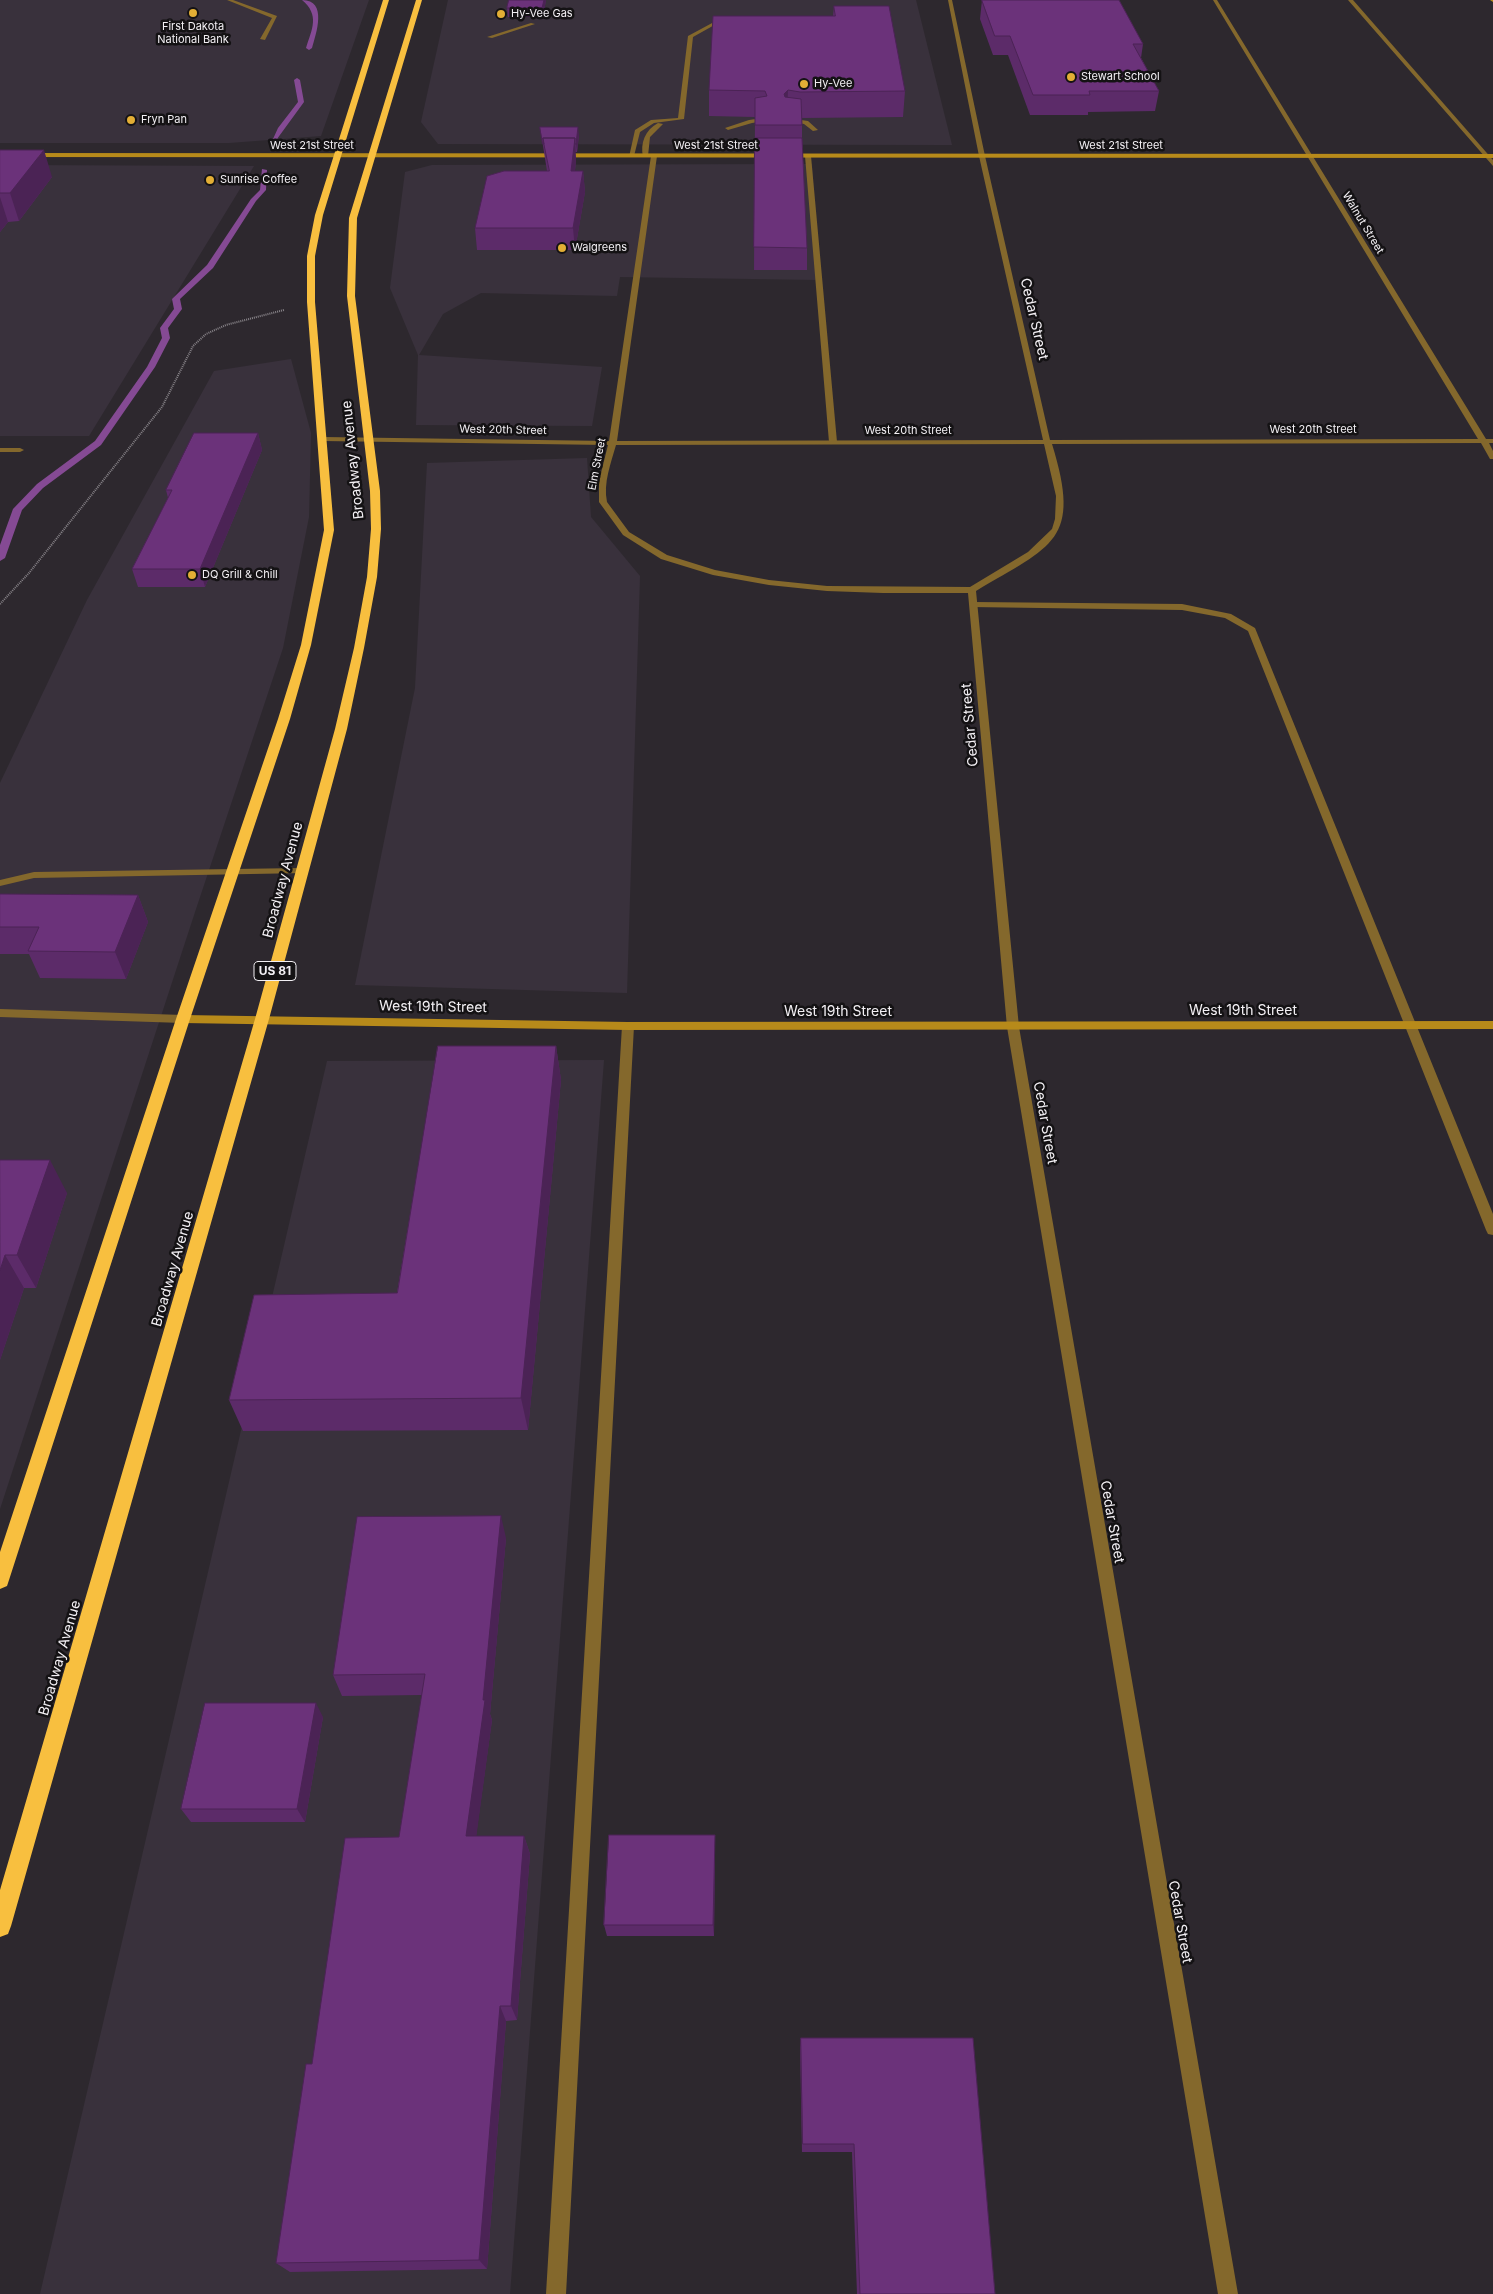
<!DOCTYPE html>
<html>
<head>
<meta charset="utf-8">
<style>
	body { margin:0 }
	canvas { display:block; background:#2d282e }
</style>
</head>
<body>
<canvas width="1493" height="2294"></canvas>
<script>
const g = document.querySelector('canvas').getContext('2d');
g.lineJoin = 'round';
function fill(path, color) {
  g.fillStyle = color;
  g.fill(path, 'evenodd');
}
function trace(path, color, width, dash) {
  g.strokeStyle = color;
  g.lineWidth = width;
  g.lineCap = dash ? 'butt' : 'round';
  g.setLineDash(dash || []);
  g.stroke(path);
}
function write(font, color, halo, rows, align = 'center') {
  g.font = font + ' Inter,sans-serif';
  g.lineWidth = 5;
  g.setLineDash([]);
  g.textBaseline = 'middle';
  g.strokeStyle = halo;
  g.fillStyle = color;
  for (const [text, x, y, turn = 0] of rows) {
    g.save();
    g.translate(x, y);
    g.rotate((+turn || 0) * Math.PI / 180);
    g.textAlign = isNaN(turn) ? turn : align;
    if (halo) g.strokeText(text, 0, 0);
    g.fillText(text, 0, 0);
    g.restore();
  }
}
fill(new Path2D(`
	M 0,0 L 369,0 L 321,136 L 229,143 L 0,143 Z
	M 448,0 L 916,0 L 952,145 L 438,144 L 421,122 Z
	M 812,164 L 819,280 L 620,277 L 617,296 L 481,293 L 443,314 L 419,355 L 602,367 L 592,426 L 416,425 L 418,355 L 390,288 L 405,172 L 432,165 Z
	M 0,165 L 254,166 L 89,436 L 0,436 Z
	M 291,359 L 311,433 L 309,517 L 283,648 L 195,912 L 0,1509 L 0,783 L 87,600 L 214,371 Z
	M 587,458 L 591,517 L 640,576 L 627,993 L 355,985 L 415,688 L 427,463 Z
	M 604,1060 L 510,2294 L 40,2294 L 327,1061 Z`), '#39313c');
fill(new Path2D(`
	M 302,0 C 328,0 316,34 312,48 L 309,50 L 306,48 C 312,29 320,15 302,0 Z
	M 297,78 L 300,80 L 304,102 L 277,139 L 273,139 L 278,128 L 298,102 L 294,80 Z
	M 262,169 L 267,170 L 266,190 L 256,201 L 213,268 L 180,299 L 182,309 L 168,328 L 170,338 L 155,367 L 101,445 L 43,488 L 22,510 L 5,558 L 0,561 L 0,545 L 13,509 L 37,484 L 95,441 L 147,367 L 162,338 L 160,328 L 174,309 L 172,299 L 207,265 L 251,199 L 260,190 Z`), '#854a94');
trace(new Path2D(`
	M 0,604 L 29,573 L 162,407 L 193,346 L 206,334 L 226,325 L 284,310`), '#878388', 2, [1, 1]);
fill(new Path2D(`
	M 227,0 L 233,0 L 277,16 L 265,40 L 260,39 L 272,18 Z
	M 1348,0 L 1353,0 L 1493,160 L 1493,166 Z
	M 531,23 L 535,24 L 492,38 L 487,37 Z
	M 763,118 L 765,121 L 752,123 L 728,130 L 725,128 L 749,120 Z
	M 787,118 L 808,121 L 818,130 L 813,131 L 804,124 L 785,121 Z
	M 808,154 L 811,156 L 837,442 L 833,444 L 829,442 L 805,156 Z
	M 974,602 L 1182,604 L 1231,614 L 1255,628 L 1493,1214 L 1493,1235 L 1488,1234 L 1486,1230 L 1248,631 L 1225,618 L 1182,610 L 971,607 L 970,605 Z
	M 301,868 L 305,869 L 305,873 L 34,878 L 0,886 L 0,880 L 34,872 Z
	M 0,1009 L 183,1015 L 189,1019 L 183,1023 L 0,1017 Z
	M 628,1022 L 634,1026 L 566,2294 L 546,2294 L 622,1026 Z`), '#84682c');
fill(new Path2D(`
	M 948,0 L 952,0 L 985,156 L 1050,440 L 1478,439 L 1213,0 L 1217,0 L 1486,439 L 1493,439 L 1493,443 L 1489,443 L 1493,451 L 1493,459 L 1490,459 L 1481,443 L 1052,444 C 1082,541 1053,545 976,591 L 1019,1027 L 1238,2294 L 1218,2294 L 1007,1027 L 968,593 L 883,593 L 827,591 L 769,585 L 713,575 L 661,559 L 623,535 L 599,502 L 599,481 L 608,445 L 323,441 L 319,439 L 323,437 L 609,441 L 651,156 L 654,154 L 657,156 L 617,441 L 1043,440 L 979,156 ZM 1044,444 L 1056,496 L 1055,519 L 1052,529 L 1028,552 L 970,587 L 827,586 L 769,580 L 715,570 L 667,555 L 629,532 L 607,502 C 603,483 611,463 616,445 Z
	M 714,22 L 718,23 L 693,37 L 684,119 L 654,123 L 640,132 L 634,156 L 629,157 L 635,130 L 651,120 L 678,118 L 688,36 Z
	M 658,123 L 663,124 L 650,137 L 648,156 L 643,157 C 640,143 645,130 658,123 Z
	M 0,448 L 20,448 L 24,450 L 20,452 L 0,452 Z`), '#84682c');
fill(new Path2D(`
	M 1490,0 L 1493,0 L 1493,2 Z
	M 0,153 L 1493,154 L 1493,158 L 0,157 Z
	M 183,1015 L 628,1022 L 1493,1021 L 1493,1029 L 628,1030 L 183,1023 L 177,1019 Z`), '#b78a1a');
fill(new Path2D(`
	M 383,0 L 389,0 L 323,215 L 315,256 L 315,302 L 334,530 L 311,645 L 290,719 L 190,1019 L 9,1580 L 7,1586 L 0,1589 L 0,1552 L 176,1019 L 278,719 L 301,645 L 324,530 L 307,302 L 307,256 L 315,215 Z
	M 416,0 L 422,0 L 357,218 L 355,296 L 380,491 L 381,529 L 377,577 L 364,648 L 347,729 L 269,1019 L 11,1926 L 8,1934 L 0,1937 L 0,1890 L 255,1019 L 335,729 L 354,648 L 367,577 L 371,529 L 370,491 L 347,296 L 349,218 Z`), '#f8bf3f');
fill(new Path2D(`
	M 509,0 L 546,0 L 543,17 L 508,17 L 507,8 Z
	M 982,0 L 1143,44 L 1141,58 L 1159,91 L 1155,111 L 1088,112 L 1088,115 L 1030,115 L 1008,55 L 993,55 L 980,19 Z
	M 834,6 L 905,91 L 903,117 L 802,118 L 802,138 L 807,248 L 807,270 L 754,270 L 755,117 L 709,116 L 709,90 L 833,16 Z
	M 540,127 L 579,135 L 577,152 L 575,152 L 576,159 L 575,171 L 583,171 L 585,192 L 575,250 L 477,250 L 475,228 L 547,171 Z
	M 0,150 L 52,177 L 19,221 L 8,222 L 0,232 Z
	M 258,433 L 262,450 L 205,587 L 138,587 L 132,569 L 168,498 L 166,490 Z
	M 0,894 L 138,895 L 148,922 L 126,979 L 40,978 L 29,954 L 0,954 Z
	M 556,1046 L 561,1080 L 528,1430 L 243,1431 L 229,1400 L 397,1293 Z
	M 0,1160 L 67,1193 L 36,1288 L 24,1288 L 0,1360 Z
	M 506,1538 L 490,1714 L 492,1720 L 476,1836 L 524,1836 L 530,1854 L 517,2020 L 506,2021 L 487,2269 L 290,2272 L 276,2263 L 399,1837 L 422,1695 L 342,1696 L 333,1675 Z
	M 323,1717 L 305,1822 L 191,1822 L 181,1809 Z
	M 715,1847 L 714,1936 L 607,1936 L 604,1925 Z
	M 801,2038 L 995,2294 L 857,2294 L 852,2152 L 802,2152 L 800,2048 Z`), '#5c2b69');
fill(new Path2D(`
	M 544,0 L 546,0 L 543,17 L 542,8 Z
	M 788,90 L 787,116 L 784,94 Z
	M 578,127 L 579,135 L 577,152 L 576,144 Z
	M 575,138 L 576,159 L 573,192 L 571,171 Z
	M 44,150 L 52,177 L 19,221 L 10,193 Z
	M 583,171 L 585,192 L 575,250 L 573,228 Z
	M 0,197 L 8,222 L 0,232 Z
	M 258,433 L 262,450 L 205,587 L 200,569 Z
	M 138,895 L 148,922 L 126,979 L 115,952 Z
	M 556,1046 L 561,1080 L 528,1430 L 521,1398 Z
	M 50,1160 L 67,1193 L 36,1288 L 17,1255 Z
	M 5,1255 L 24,1288 L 0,1360 L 0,1270 Z
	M 501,1516 L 506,1538 L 490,1714 L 492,1720 L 474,1854 L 466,1836 Z
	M 316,1703 L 323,1717 L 305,1822 L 297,1809 Z
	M 715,1835 L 715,1847 L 714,1936 L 713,1925 Z
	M 524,1836 L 530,1854 L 517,2020 L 511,2006 Z
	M 500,2006 L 506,2021 L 487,2269 L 479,2260 Z`), '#4b2355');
const building = new Path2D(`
	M 509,0 L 544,0 L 542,8 L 507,8 Z
	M 982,0 L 1119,0 L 1143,44 L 1133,44 L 1159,91 L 1089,91 L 1090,95 L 1033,95 L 1010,36 L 995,36 Z
	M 834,6 L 889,6 L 905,91 L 800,92 L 788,90 L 784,94 L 785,97 L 801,99 L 802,125 L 755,125 L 755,98 L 767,96 L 765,91 L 709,90 L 713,16 L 835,16 Z
	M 540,127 L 578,127 L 576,144 L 575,144 L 575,138 L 543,138 L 544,144 L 543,144 Z
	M 543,138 L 575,138 L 571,171 L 583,171 L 573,228 L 475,228 L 487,176 L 504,171 L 549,171 Z
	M 755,138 L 802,138 L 807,248 L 754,247 Z
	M 0,150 L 44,150 L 10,193 L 0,193 Z
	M 194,433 L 258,433 L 200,569 L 132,569 L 172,490 L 166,490 Z
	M 0,894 L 138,895 L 115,952 L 28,951 L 39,927 L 0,927 Z
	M 438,1046 L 556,1046 L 521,1398 L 229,1400 L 254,1295 L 397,1293 Z
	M 0,1160 L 50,1160 L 17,1255 L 5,1255 L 0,1270 Z
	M 501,1516 L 483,1700 L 485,1700 L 466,1836 L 524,1836 L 511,2006 L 500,2006 L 479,2260 L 276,2263 L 306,2064 L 312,2064 L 345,1838 L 399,1837 L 425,1674 L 333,1675 L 357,1517 Z
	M 205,1703 L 316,1703 L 297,1809 L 181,1809 Z
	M 609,1835 L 715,1835 L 713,1925 L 604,1925 Z
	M 801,2038 L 973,2038 L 995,2294 L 860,2294 L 854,2144 L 803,2144 Z`);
fill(building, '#6b327a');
trace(building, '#4b2355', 1);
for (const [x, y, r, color] of [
	[193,13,5,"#e3ae35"],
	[501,14,5,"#e3ae35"],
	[1071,77,5,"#e3ae35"],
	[804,84,5,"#e3ae35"],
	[131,120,5,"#e3ae35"],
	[210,180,5,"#e3ae35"],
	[562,248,5,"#e3ae35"],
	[192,575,5,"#e3ae35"]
]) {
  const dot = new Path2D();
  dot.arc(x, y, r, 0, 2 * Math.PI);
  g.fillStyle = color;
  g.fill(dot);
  trace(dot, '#141214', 2);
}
write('11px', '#f3f0f4', '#141214', [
	["Hy-Vee Gas",511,14],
	["First Dakota",193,27,"center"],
	["National Bank",193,40,"center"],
	["Stewart School",1081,77],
	["Hy-Vee",814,84],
	["Fryn Pan",141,120],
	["Sunrise Coffee",220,180],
	["Walgreens",572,248],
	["DQ Grill & Chill",202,575]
], 'left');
write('11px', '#f3f0f4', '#141214', [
	["West 21st Street",312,146],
	["West 21st Street",716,146],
	["West 21st Street",1121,146],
	["Walnut Street",1363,223,59],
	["West 20th Street",503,430,1],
	["West 20th Street",1313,430],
	["West 20th Street",908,431],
	["Elm Street",597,464,-79]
]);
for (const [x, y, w] of [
	[275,971,42]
]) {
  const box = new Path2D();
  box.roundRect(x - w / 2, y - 9.5, w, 19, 4);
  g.fillStyle = '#141214';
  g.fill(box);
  trace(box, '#f3f0f4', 1);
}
write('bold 12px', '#f3f0f4', null, [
	["US 81",275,971]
]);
write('14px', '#f3f0f4', '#141214', [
	["Cedar Street",1034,319,77],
	["Broadway Avenue",353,460,-96],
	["Cedar Street",970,725,-95],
	["Broadway Avenue",283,880,-75],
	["West 19th Street",433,1007,1],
	["West 19th Street",1243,1011],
	["West 19th Street",838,1012],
	["Cedar Street",1045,1123,80],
	["Broadway Avenue",173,1269,-74],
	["Cedar Street",1112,1522,80],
	["Broadway Avenue",60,1658,-74],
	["Cedar Street",1180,1922,80]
]);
</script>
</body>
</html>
